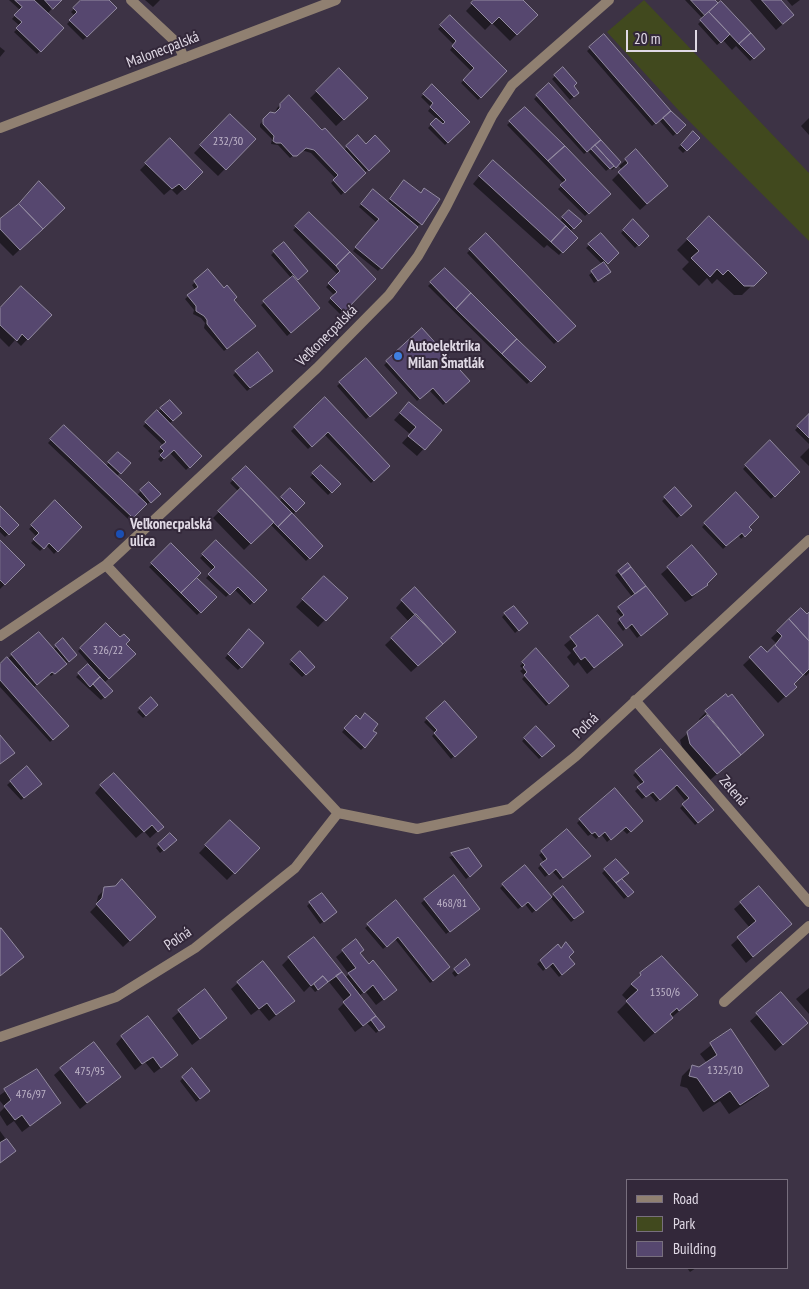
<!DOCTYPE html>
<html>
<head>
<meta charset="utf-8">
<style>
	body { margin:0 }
	#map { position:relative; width:809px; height:1289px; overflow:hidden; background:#3d3345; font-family:"PT Sans Narrow",sans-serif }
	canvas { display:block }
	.legend { position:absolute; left:626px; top:1179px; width:162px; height:90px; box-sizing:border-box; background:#33283a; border:1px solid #786f7e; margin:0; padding:6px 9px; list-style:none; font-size:15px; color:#e0d9e5 }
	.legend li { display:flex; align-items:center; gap:10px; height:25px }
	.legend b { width:25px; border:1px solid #786f7e }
	.scale { position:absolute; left:626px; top:30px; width:71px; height:22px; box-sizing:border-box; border:2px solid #e0d9e5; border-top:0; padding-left:6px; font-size:15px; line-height:18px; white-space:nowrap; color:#e0d9e5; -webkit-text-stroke:4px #33283a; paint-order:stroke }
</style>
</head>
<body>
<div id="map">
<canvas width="809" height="1289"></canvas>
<ul class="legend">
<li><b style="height:6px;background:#908071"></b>Road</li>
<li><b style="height:14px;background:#41491e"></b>Park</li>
<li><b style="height:14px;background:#56476f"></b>Building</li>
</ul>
<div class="scale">20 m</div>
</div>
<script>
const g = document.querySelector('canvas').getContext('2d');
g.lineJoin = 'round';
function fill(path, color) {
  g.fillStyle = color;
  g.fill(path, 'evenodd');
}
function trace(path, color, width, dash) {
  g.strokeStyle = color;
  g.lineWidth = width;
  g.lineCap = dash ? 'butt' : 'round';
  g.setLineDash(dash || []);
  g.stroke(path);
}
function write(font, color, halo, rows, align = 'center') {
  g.font = font + ' "PT Sans Narrow",sans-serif';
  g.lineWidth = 4;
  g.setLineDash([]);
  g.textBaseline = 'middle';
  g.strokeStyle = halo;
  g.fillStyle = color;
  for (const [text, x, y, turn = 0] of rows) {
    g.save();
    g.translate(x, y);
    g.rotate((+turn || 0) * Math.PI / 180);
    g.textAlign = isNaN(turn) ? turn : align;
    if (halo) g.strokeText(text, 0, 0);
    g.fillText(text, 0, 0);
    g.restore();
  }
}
fill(new Path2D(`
	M 644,0 L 809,173 L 809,241 L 681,113 L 607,32 Z`), '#41491e');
fill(new Path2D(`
	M 9,0 L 60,0 L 47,14 L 62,28 L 37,54 L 14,32 L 20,26 L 12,19 L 20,10 Z
	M 83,0 L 107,0 L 116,8 L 83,40 L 67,24 L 75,16 L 71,12 Z
	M 145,0 L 160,0 L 153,7 Z
	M 476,0 L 522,0 L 536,15 L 510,41 L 492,23 L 485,30 L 466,11 Z
	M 685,0 L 713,0 L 707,12 L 708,14 L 763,49 L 750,61 L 736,46 L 732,50 L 723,40 L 717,45 L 698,24 L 703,19 Z
	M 750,0 L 779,0 L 785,22 L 776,30 Z
	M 787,0 L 800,0 L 792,6 Z
	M 450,17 L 505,71 L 478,100 L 461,83 L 472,72 L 450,50 L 454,45 L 438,29 Z
	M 604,36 L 670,112 L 685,125 L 673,136 L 659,120 L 652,126 L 587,51 Z
	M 0,47 L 5,51 L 0,57 Z
	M 563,69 L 578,93 L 570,100 L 552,79 Z
	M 339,70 L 366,98 L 336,126 L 310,98 Z
	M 549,85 L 620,162 L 612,170 L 610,168 L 606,171 L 588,151 L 584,154 L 534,99 Z
	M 432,86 L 468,122 L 445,145 L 428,128 L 437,119 L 428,111 L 431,107 L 421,97 Z
	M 289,97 L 344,150 L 358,137 L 366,146 L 388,151 L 341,195 L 331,183 L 336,179 L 311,153 L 301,150 L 290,158 L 278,145 L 271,144 L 272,139 L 260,127 L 260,124 L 271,114 L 275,114 L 277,108 Z
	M 525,108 L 609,194 L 585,216 L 558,189 L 564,184 L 507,125 Z
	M 230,116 L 254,139 L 218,176 L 194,153 Z
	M 809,118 L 809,135 L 801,126 Z
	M 693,133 L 698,138 L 683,153 L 678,148 Z
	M 170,140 L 201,172 L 177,195 L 171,189 L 164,195 L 140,170 Z
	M 626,160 L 660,192 L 640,210 L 612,180 L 622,170 L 619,166 Z
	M 486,168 L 559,222 L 569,211 L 580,221 L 570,231 L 576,238 L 559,255 L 547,245 L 544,248 L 473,184 Z
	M 39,183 L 63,208 L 13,256 L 0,243 L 0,221 L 24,200 L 23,199 Z
	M 401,185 L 421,224 L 417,226 L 378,271 L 353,251 L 377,223 L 359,207 L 370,194 L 387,203 Z
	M 309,214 L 375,279 L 340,314 L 328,302 L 334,295 L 326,287 L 338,275 L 293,230 Z
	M 709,218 L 765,273 L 742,295 L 734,295 L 717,279 L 712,284 L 707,278 L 699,286 L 682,269 L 689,262 L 677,250 Z
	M 633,221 L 647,236 L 635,248 L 621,233 Z
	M 601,234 L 617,253 L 605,265 L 606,275 L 594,283 L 589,275 L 602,264 L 586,248 Z
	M 486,235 L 574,326 L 554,344 L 467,253 Z
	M 274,252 L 303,274 L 295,281 L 316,311 L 287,336 L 261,305 L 292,279 L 271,255 Z
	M 445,270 L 544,367 L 527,384 L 428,286 Z
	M 208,271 L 233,300 L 251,329 L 224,351 L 204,328 L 205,323 L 201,318 L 193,314 L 194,310 L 185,299 L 195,290 L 192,285 Z
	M 0,309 L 50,315 L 21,346 L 15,340 L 9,347 L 0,338 Z
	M 422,330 L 468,381 L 443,405 L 429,390 L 417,401 L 384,365 Z
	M 366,360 L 396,393 L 366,419 L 337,386 Z
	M 236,372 L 268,374 L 247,391 L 233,375 Z
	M 325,399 L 389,465 L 371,483 L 324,434 L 308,449 L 291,431 Z
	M 161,409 L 181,413 L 169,424 L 200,456 L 186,470 L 170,453 L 161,462 L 158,459 L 162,455 L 158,451 L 164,446 L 143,426 Z
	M 403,410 L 441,430 L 417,456 L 402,443 L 410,434 L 394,420 Z
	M 809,416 L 809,444 L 795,430 Z
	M 64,426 L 106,466 L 118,453 L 129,463 L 116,477 L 136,496 L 149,483 L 159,494 L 129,520 L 48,443 Z
	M 770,442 L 798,472 L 771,499 L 743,469 Z
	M 809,448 L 809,466 L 800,457 Z
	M 321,466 L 339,484 L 328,495 L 310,477 Z
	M 246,468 L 278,502 L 290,490 L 304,503 L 292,515 L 321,546 L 306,561 L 270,524 L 244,550 L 213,518 L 239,492 L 230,483 Z
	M 675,489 L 690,506 L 677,518 L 662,501 Z
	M 736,494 L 747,533 L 741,539 L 738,535 L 723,549 L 702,527 Z
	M 55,502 L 81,527 L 54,554 L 46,545 L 40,551 L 31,543 L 37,537 L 29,529 Z
	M 0,507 L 18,525 L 5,537 L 0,532 Z
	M 0,541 L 24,565 L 0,589 Z
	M 216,541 L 265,590 L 250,605 L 234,589 L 226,597 L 206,578 L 213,571 L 200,558 Z
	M 171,545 L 195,578 L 215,597 L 197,615 L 149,567 Z
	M 628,565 L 666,614 L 637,638 L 628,626 L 623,631 L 617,623 L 622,618 L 616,611 L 633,598 L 615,575 Z
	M 668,568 L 716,574 L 691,599 L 685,602 L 661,574 Z
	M 324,578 L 346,598 L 318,627 L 296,607 Z
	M 402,601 L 447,639 L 411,672 L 385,645 L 409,622 L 396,608 Z
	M 801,610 L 807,616 L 809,614 L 809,673 L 806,676 L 803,673 L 792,684 L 795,687 L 778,703 L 743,665 L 761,648 L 767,654 L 777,644 L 771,638 Z
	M 505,614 L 523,626 L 515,633 L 502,617 Z
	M 598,617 L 621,645 L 587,674 L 578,662 L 574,666 L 567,657 L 571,653 L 564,645 Z
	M 106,625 L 134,654 L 104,683 L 111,691 L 101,700 L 76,677 L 89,664 L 78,651 Z
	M 249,631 L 262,644 L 238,670 L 225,658 Z
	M 39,633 L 53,650 L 63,640 L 76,655 L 51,676 L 48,674 L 33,688 L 67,726 L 50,742 L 0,687 L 0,665 Z
	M 536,650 L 568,686 L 546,706 L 522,679 L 525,676 L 520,671 L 523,669 L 520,666 Z
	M 300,653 L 313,667 L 302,677 L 289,664 Z
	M 726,696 L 756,741 L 710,780 L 683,751 L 680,740 L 701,722 L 699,719 L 706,712 Z
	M 151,699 L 157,705 L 143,718 L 137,712 Z
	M 445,703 L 475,737 L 451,759 L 432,736 L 435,733 L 424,722 Z
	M 356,717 L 359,721 L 364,747 L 361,750 L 342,732 Z
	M 536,728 L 553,746 L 539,759 L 522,741 Z
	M 661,750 L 709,813 L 695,825 L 680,808 L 686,802 L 674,787 L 656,802 L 649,794 L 642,799 L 635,791 L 642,785 L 633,775 Z
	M 26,768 L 37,787 L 21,800 L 7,785 Z
	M 101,786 L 162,827 L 150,838 L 144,831 L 136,838 L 95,793 Z
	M 580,820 L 642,821 L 627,834 L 622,829 L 607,842 L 601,834 L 596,839 L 591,834 L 588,836 L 577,823 Z
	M 230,821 L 258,848 L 227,880 L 199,853 Z
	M 567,831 L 586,859 L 560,880 L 552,871 L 545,877 L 538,868 L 544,862 L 539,855 Z
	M 170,835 L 175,840 L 160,853 L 156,848 Z
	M 468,850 L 478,869 L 466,879 L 449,857 Z
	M 616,860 L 621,879 L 632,892 L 624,899 L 602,873 Z
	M 453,877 L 475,912 L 446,934 L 421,903 Z
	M 503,885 L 547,900 L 532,913 L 525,904 L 518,909 L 500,888 Z
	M 105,889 L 154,917 L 123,947 L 90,912 L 96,906 L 98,896 Z
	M 554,895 L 580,915 L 571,922 L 551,898 Z
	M 396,902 L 446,970 L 430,983 L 395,939 L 383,949 L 365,928 Z
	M 310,903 L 332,915 L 320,924 L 307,906 Z
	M 741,903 L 783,931 L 746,963 L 731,945 L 750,928 L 734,909 Z
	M 558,946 L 567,957 L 570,967 L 559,977 L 549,965 L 543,971 L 537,964 Z
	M 343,951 L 359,953 L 388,996 L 376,1005 L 365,991 L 359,996 L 383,1027 L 376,1033 L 367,1023 L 355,1032 L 338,1009 L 345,1002 L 329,982 L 315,992 L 310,986 L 304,992 L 282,965 L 289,958 L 345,978 L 349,974 L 336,957 Z
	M 466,968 L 455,977 L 452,973 L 455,970 Z
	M 641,974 L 686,1005 L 644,1042 L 617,1012 L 628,1001 L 622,995 Z
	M 238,983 L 286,1007 L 269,1021 L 259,1009 L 251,1015 L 231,989 Z
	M 809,988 L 809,1014 L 796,999 Z
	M 204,991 L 219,1024 L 192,1045 L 172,1018 Z
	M 781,994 L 799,1030 L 775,1051 L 750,1021 Z
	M 730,1030 L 767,1086 L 757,1096 L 729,1114 L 720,1101 L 703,1112 L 687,1088 L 680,1086 L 682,1076 L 692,1066 L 700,1068 L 707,1063 L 700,1054 Z
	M 122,1037 L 170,1061 L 154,1073 L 145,1062 L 135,1070 L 116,1044 Z
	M 61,1069 L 119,1077 L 80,1109 L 54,1075 Z
	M 36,1070 L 60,1103 L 22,1132 L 14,1121 L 7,1126 L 0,1115 L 0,1112 L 5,1107 L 0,1101 L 0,1095 Z
	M 183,1078 L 206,1094 L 196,1102 L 180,1081 Z
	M 0,1131 L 5,1138 L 2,1142 L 0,1163 Z
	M 687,1268 L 696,1268 L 690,1272 Z`), '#0007');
const building = new Path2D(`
	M 15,0 L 34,0 L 64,28 L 41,52 L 16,28 L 22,22 L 14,15 L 22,7 Z
	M 45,0 L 62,0 L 53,9 Z
	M 81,0 L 109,0 L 117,8 L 87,37 L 69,20 L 77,12 L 73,8 Z
	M 474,0 L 523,0 L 538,15 L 517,35 L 499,17 L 492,24 L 471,3 Z
	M 691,0 L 715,0 L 718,3 L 705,15 Z
	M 762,0 L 781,0 L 794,15 L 783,24 Z
	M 721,1 L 751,33 L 739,44 L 709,12 Z
	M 709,12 L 730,34 L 721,43 L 700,20 Z
	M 450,15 L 507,71 L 481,98 L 463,80 L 474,68 L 452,46 L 456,41 L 440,25 Z
	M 751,33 L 765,49 L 754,59 L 739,44 Z
	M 604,34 L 671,111 L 656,124 L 589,47 Z
	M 563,67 L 577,83 L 574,86 L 579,93 L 574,97 L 554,75 Z
	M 339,68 L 368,98 L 344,120 L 316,91 Z
	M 549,83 L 601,140 L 587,152 L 536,95 Z
	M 432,84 L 470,122 L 448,143 L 430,124 L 436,118 L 443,124 L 445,122 L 430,107 L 433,103 L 423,94 Z
	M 289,95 L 322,130 L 325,128 L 366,173 L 345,193 L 333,180 L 338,175 L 314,150 L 306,148 L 297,156 L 293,156 L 281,143 L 276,143 L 273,141 L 274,136 L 263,124 L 263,119 L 270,112 L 275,113 L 280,108 L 280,104 Z
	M 525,107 L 565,146 L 548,161 L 509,121 Z
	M 671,111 L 686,125 L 677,134 L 663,118 Z
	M 230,114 L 256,139 L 226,170 L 200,145 Z
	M 693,131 L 700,138 L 687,151 L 681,145 Z
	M 358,135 L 366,144 L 375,135 L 390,151 L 369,171 L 346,146 Z
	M 170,138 L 203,172 L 185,190 L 179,184 L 172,189 L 145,163 Z
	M 601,140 L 621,162 L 616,168 L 595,145 Z
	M 595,145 L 614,166 L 610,169 L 591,149 Z
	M 565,146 L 611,194 L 589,214 L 560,185 L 566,180 L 548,161 Z
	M 636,149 L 668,186 L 647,204 L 618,172 L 628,163 L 625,159 Z
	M 493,160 L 566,226 L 551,242 L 479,176 Z
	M 404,180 L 421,193 L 424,188 L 440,199 L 422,225 L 390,199 Z
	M 39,181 L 65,208 L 43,229 L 19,204 Z
	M 373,189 L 418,227 L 382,269 L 355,247 L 379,219 L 361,204 Z
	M 19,204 L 43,229 L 20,250 L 0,229 L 0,219 Z
	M 569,210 L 582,221 L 574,229 L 562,217 Z
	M 309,212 L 350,252 L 336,266 L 295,226 Z
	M 709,216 L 767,273 L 754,286 L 744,286 L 728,270 L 723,275 L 717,269 L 710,277 L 691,258 L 699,251 L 687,239 Z
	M 633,219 L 649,236 L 639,246 L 623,230 Z
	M 566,226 L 578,238 L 563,253 L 551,242 Z
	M 486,233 L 576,326 L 558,342 L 469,249 Z
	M 601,233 L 619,253 L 608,264 L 588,244 Z
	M 284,242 L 308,271 L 298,280 L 273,251 Z
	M 350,252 L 376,279 L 344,312 L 330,298 L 337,292 L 328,283 L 340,271 L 336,266 Z
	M 604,262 L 611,272 L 598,281 L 591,271 Z
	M 445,268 L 471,293 L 456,309 L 430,282 Z
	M 208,269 L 224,288 L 227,285 L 237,297 L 234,300 L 256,326 L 227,349 L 207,324 L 207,320 L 204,316 L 196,311 L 196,306 L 187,295 L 198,287 L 194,281 Z
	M 293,276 L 320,308 L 291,333 L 263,301 Z
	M 21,286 L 52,315 L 28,340 L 22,334 L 17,341 L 0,325 L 0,308 Z
	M 471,293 L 517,339 L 502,354 L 456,309 Z
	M 422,328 L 470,381 L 446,403 L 433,388 L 420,399 L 386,361 Z
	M 517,339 L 546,367 L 531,382 L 502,354 Z
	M 258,352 L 273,371 L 250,388 L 235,371 Z
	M 366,358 L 397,393 L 370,417 L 339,382 Z
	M 325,397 L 390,466 L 374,481 L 328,432 L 312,447 L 294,427 Z
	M 170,400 L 182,413 L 173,421 L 160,408 Z
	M 409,402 L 442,430 L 425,450 L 408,436 L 416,427 L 400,413 Z
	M 157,410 L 202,456 L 190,468 L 174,450 L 164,459 L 160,455 L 164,451 L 160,447 L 166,442 L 145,422 Z
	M 809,414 L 809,438 L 797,426 Z
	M 64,425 L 147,504 L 133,518 L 50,439 Z
	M 770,440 L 800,472 L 775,497 L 745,465 Z
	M 118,452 L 131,463 L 121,474 L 108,462 Z
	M 321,465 L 341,484 L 332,493 L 312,473 Z
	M 246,466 L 292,513 L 278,527 L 232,479 Z
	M 149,482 L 161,494 L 151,503 L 140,490 Z
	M 675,487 L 692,506 L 681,516 L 664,497 Z
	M 241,488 L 274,522 L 251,544 L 218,511 Z
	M 290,488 L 305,503 L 296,512 L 281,497 Z
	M 736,492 L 759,517 L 749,527 L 752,530 L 745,537 L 742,533 L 726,546 L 704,523 Z
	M 55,500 L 82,527 L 58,552 L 49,543 L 44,549 L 33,539 L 39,533 L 31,525 Z
	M 0,506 L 19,525 L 9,535 L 0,526 Z
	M 292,513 L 323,546 L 310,559 L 278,527 Z
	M 0,540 L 25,565 L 5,585 L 0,580 Z
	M 216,540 L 267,590 L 254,603 L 238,587 L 230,595 L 208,574 L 215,567 L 202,554 Z
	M 171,543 L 201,573 L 181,593 L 151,563 Z
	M 692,545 L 717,574 L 707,584 L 708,585 L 692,596 L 667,567 Z
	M 628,563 L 631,567 L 621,575 L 618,571 Z
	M 631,567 L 646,586 L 635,594 L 621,575 Z
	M 324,576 L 348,598 L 326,621 L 302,599 Z
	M 197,578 L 217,597 L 201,613 L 181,593 Z
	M 646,586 L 668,614 L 641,636 L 632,624 L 626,629 L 619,619 L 624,615 L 618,607 Z
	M 415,587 L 456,632 L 443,644 L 401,600 Z
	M 514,606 L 528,623 L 519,631 L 504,613 Z
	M 801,608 L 807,614 L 809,612 L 809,641 L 789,619 Z
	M 416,614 L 443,644 L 418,666 L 391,638 Z
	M 598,615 L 623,645 L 594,668 L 585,657 L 581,660 L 573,649 L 577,646 L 570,637 Z
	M 789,619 L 809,641 L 809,669 L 803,675 L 775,645 L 782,636 L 777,631 Z
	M 106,623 L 120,637 L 124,634 L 130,640 L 126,644 L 136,654 L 109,679 L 80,648 Z
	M 249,629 L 264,643 L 242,668 L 228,654 Z
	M 39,632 L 67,664 L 55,674 L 52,672 L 37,685 L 11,654 Z
	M 63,638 L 77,655 L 69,662 L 55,645 Z
	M 775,645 L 803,675 L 794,684 L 797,687 L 786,697 L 749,657 L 761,646 L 767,652 Z
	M 536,648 L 569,686 L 549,704 L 524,675 L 527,672 L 523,667 L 525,665 L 522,662 Z
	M 300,651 L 315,667 L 306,675 L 291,660 Z
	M 7,657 L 69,726 L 53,740 L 0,680 L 0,664 Z
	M 88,664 L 100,677 L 90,687 L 78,673 Z
	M 100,677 L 113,691 L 105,698 L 93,684 Z
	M 726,694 L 728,697 L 732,694 L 764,735 L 741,755 L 705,711 Z
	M 151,697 L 158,705 L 146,716 L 139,708 Z
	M 445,701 L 477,737 L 455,757 L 434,733 L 437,730 L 426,718 Z
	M 365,713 L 378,724 L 373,731 L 377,733 L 365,748 L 344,728 L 356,715 L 360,719 Z
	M 707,715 L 741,755 L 717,774 L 690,744 L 687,732 Z
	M 536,726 L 555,746 L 542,757 L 524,738 Z
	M 0,735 L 15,753 L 0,764 Z
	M 661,749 L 714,810 L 698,823 L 682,804 L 689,798 L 677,785 L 660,800 L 653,792 L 646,797 L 637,787 L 644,782 L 635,771 Z
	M 27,766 L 42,784 L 24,798 L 10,781 Z
	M 114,773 L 164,827 L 158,832 L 152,825 L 144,832 L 100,785 Z
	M 615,788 L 643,821 L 631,832 L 626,827 L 611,840 L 605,832 L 599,837 L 595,832 L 592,834 L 579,819 Z
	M 230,820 L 260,848 L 235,874 L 205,845 Z
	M 567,829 L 591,856 L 563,878 L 556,869 L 549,875 L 540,864 L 547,859 L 541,851 Z
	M 170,833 L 177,840 L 164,851 L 158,844 Z
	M 469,848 L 482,866 L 470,877 L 451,853 Z
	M 616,859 L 629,873 L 616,883 L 604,869 Z
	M 525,865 L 552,897 L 536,911 L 528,902 L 522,907 L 502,884 Z
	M 454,875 L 480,909 L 450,932 L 424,899 Z
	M 122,879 L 156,917 L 130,941 L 96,904 L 102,898 L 104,887 L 115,886 Z
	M 622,879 L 634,892 L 628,897 L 616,883 Z
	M 563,886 L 584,912 L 574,919 L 553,894 Z
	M 759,886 L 792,924 L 753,957 L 737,937 L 756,921 L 740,902 Z
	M 322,893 L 337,912 L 324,922 L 309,902 Z
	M 396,900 L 450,967 L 433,981 L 398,937 L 387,947 L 367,924 Z
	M 1,928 L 24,957 L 0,976 L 0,930 Z
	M 314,937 L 342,972 L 328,982 L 323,976 L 311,986 L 288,957 Z
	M 356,939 L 364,950 L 360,953 L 369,964 L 373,960 L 397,990 L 384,1000 L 373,985 L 364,993 L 348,973 L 356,968 L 342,950 Z
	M 566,942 L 574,952 L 569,957 L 575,964 L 562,975 L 553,963 L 546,969 L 540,960 L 558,944 L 561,948 Z
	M 662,956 L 698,995 L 679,1011 L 677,1008 L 670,1014 L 673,1018 L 655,1033 L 626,1001 L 638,990 L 631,984 L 641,975 L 640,973 Z
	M 466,959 L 470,965 L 458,974 L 454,969 Z
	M 263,961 L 295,1001 L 276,1015 L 267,1003 L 259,1009 L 237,982 Z
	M 342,972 L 376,1016 L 363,1026 L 343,1002 L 351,995 L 336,976 Z
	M 323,976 L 328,982 L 318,990 L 314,984 Z
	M 205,989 L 227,1018 L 200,1039 L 178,1010 Z
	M 781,992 L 808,1023 L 783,1045 L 756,1013 Z
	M 148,1016 L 178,1055 L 161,1068 L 153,1057 L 142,1064 L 121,1036 Z
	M 376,1016 L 385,1027 L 379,1031 L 371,1020 Z
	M 731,1029 L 769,1086 L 740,1105 L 730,1091 L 714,1102 L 697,1078 L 689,1076 L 692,1065 L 699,1067 L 717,1055 L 710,1043 Z
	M 94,1042 L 121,1077 L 87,1103 L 60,1068 Z
	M 192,1068 L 210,1091 L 200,1099 L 182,1077 Z
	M 37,1069 L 61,1103 L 30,1126 L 22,1115 L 15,1120 L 4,1106 L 11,1100 L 4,1089 Z
	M 7,1139 L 16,1151 L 0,1163 L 0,1143 Z`);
fill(building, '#56476f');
trace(building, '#938ba1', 1);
trace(new Path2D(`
	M 131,0 L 178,44 L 184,58`), '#908071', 10);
trace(new Path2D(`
	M 0,128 L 336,0
	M 106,565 L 338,813 L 417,829 L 510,809 L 576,756 L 809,540
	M 0,636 L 106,565 L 317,368 L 389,295 L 418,256 L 446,207 L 492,116 L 512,85 L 609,0
	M 635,700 L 809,902
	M 724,1002 L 809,926
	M 0,1037 L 116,997 L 195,948 L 295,868 L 338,813`), '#908071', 10);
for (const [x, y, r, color] of [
	[398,356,5,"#3f7fe0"],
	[120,534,5,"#1a4fb4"]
]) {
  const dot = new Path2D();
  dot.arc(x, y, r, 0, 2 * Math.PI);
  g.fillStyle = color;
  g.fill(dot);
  trace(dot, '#33283a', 2);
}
write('12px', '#beb4c8', null, [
	["232/30",228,142],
	["326/22",108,651],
	["468/81",452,904],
	["1350/6",665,993],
	["1325/10",725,1071],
	["475/95",90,1072],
	["476/97",31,1095]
]);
write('15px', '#e0d9e5', '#33283a', [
	["Malonecpalská",163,50,-21],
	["Veľkonecpalská",327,336,-45],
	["Poľná",586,726,-44],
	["Zelená",733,791,49],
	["Poľná",178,939,-34]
]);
write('bold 15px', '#e0d9e5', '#33283a', [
	["Autoelektrika",408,347],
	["Milan Šmatlák",408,364],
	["Veľkonecpalská",130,525],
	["ulica",130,542]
], 'left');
</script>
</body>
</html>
